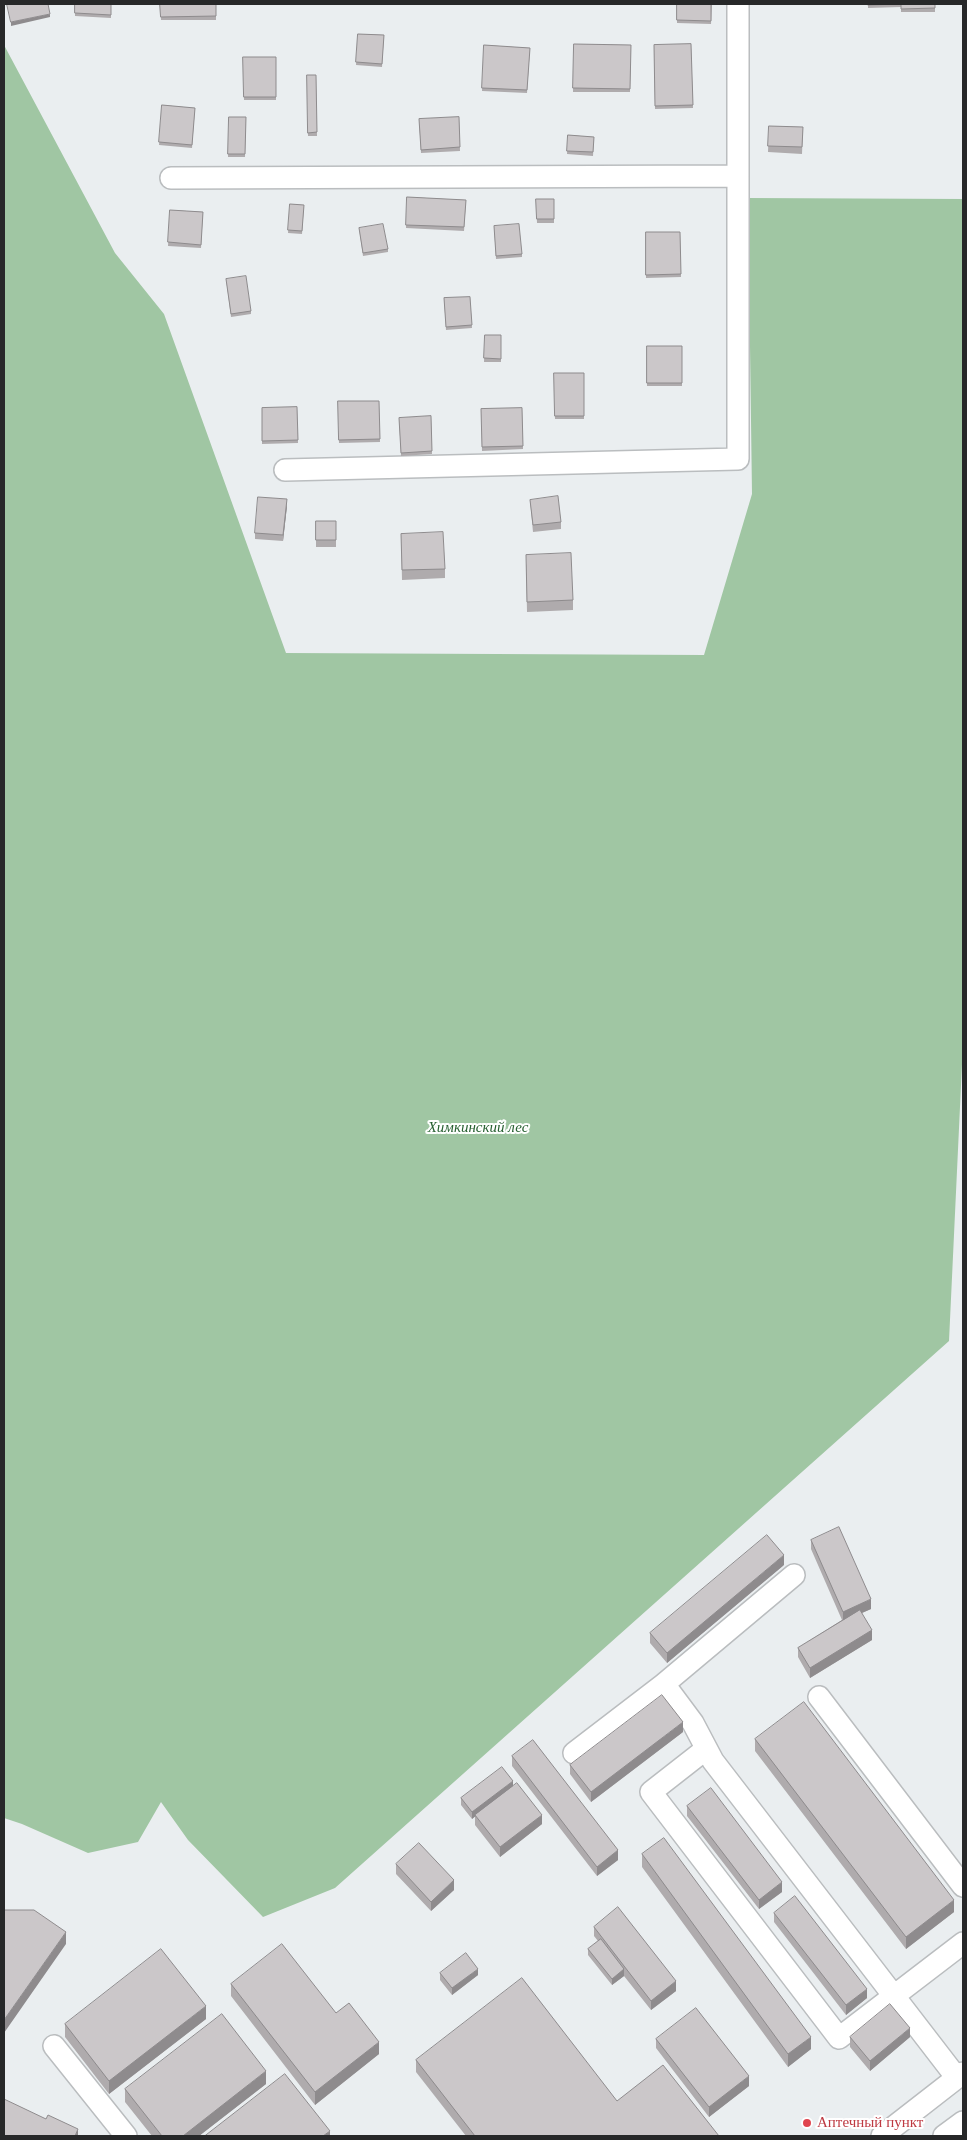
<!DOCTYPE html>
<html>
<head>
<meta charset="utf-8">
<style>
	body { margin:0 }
	#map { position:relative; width:967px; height:2140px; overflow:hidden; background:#eaeef0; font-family:"Times New Roman",serif }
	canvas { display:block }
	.frame { position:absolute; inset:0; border:5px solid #272829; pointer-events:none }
</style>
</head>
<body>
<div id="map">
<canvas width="967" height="2140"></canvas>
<div class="frame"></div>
</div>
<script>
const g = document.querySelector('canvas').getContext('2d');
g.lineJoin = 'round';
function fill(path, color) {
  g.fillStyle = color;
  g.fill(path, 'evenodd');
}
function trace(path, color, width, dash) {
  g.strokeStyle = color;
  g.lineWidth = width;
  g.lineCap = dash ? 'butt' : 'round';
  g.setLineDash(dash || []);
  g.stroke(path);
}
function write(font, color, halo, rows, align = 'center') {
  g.font = font + ' "Times New Roman",serif';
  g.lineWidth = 4;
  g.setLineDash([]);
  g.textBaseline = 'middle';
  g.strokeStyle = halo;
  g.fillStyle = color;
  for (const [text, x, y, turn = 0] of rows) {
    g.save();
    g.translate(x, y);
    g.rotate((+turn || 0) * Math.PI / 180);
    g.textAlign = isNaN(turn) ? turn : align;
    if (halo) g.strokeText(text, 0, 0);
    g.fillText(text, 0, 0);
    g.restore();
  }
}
fill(new Path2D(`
	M 4,45 L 115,253 L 164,314 L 286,653 L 704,655 L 752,494 L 748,198 L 963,199 L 963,1043 L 949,1341 L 335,1888 L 263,1917 L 188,1840 L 161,1802 L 138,1842 L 88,1853 L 22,1824 L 4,1818 Z`), '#a0c6a3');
const minor = new Path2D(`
	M 171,178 L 738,176
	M 285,470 L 738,459 L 738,4
	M 664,1684 L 794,1575
	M 819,1697 L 963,1886
	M 706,1749 L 651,1792 L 839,2038 L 963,1943
	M 574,1753 L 664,1684 L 693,1723 L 713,1761 L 957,2078
	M 54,2046 L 126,2136
	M 882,2136 L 963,2073
	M 944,2136 L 963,2122`);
trace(minor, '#babdbf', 24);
trace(minor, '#fff', 21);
fill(new Path2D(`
	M 75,4 L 111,4 L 111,18 L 75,16 Z
	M 160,4 L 216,4 L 216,20 L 161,20 Z
	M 677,4 L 712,4 L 711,24 L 677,23 Z
	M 868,4 L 935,4 L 935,12 L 901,12 L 901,7 L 868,8 Z
	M 358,34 L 384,35 L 382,67 L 356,65 Z
	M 574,44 L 631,45 L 630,92 L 573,92 Z
	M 691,44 L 693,108 L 655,109 L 654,45 Z
	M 484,45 L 530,48 L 527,93 L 482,91 Z
	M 243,57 L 276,57 L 276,100 L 244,100 Z
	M 307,75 L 316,75 L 317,136 L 308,136 Z
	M 162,105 L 195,108 L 192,148 L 159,145 Z
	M 229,117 L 246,117 L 245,157 L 228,157 Z
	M 459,117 L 460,151 L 421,153 L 419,119 Z
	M 769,126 L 803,127 L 802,154 L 768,152 Z
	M 568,135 L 594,137 L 593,156 L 567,154 Z
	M 407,197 L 466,200 L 464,231 L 406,228 Z
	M 536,199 L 554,199 L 554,223 L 537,223 Z
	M 290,204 L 304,205 L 302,234 L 288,233 Z
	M 170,210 L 203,212 L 201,248 L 168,246 Z
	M 494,226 L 522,254 L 522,257 L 496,259 Z
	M 359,228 L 388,249 L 388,252 L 363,256 Z
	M 646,232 L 680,232 L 681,277 L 646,278 Z
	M 226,279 L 251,311 L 251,314 L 231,317 Z
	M 470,297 L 472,328 L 446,330 L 444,298 Z
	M 485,335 L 501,335 L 501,362 L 484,362 Z
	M 647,346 L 682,346 L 682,386 L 647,386 Z
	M 554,373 L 584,373 L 584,419 L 555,419 Z
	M 338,401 L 379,401 L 380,442 L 339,443 Z
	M 297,407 L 298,443 L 262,444 L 262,408 Z
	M 522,408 L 523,449 L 482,451 L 481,409 Z
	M 431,416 L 432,454 L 401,456 L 399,418 Z
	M 530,500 L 561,522 L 561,529 L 533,532 Z
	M 287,506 L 283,541 L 255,539 L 255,533 Z
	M 316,521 L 336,521 L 336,547 L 316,547 Z
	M 401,534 L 445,569 L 445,578 L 402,580 Z
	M 526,564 L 573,600 L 573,610 L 527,612 Z
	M 811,1540 L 871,1609 L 862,1613 L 872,1640 L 810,1678 L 798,1657 L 798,1648 L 842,1620 L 811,1549 Z
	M 784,1565 L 667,1663 L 650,1643 L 650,1633 Z
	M 683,1732 L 591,1802 L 570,1774 L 570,1765 Z
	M 755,1739 L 954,1912 L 906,1949 L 755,1751 Z
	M 512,1756 L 618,1860 L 597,1876 L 512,1766 Z
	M 513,1786 L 542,1824 L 500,1857 L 475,1825 L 475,1816 L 472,1819 L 461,1805 L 461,1798 Z
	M 687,1806 L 782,1892 L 759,1909 L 687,1816 Z
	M 642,1854 L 811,2049 L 788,2067 L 642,1867 Z
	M 396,1864 L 454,1890 L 431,1911 L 396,1874 Z
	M 774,1913 L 867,1998 L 846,2015 L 774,1922 Z
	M 594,1927 L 676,1991 L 651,2010 L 624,1976 L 612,1985 L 588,1955 L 588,1949 L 598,1941 L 594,1936 Z
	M 440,1973 L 478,1975 L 452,1995 L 440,1980 Z
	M 231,1984 L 379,2054 L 315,2105 L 231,1996 Z
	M 206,2019 L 109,2094 L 65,2037 L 65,2024 Z
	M 850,2037 L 910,2037 L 870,2071 L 850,2047 Z
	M 656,2039 L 749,2086 L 709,2117 L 656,2048 Z
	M 416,2060 L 617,2101 L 719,2136 L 466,2136 L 416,2072 Z
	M 266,2084 L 199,2136 L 152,2136 L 125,2102 L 125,2089 Z`), '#afabad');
fill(new Path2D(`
	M 50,14 L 50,17 L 11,26 L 11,22 Z
	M 287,499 L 287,506 L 283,541 L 283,535 Z
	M 784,1555 L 784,1565 L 667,1663 L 667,1653 Z
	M 871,1599 L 871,1609 L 843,1621 L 843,1612 Z
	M 872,1630 L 872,1640 L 810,1678 L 810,1668 Z
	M 683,1722 L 683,1732 L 591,1802 L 591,1792 Z
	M 513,1781 L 513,1787 L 472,1819 L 472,1812 Z
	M 542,1815 L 542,1824 L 500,1857 L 500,1847 Z
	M 618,1850 L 618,1860 L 597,1876 L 597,1867 Z
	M 454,1880 L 454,1890 L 431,1911 L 431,1902 Z
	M 782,1882 L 782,1892 L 759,1909 L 759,1900 Z
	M 954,1900 L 954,1912 L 906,1949 L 906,1937 Z
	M 66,1932 L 66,1944 L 4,2033 L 4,2020 Z
	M 478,1969 L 478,1975 L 452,1995 L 452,1988 Z
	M 624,1969 L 624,1976 L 612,1985 L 612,1979 Z
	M 676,1981 L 676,1991 L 651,2010 L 651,2001 Z
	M 867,1989 L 867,1998 L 846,2015 L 846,2005 Z
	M 206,2006 L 206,2019 L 109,2094 L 109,2081 Z
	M 910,2028 L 910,2037 L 870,2071 L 870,2061 Z
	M 811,2037 L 811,2049 L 788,2067 L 788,2054 Z
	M 379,2042 L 379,2054 L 315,2105 L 315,2092 Z
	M 266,2071 L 266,2084 L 199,2136 L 183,2136 Z
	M 749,2076 L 749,2086 L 709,2117 L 709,2107 Z
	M 78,2129 L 78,2136 L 75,2136 Z
	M 330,2131 L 330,2136 L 323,2136 Z`), '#8e8b8d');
const building = new Path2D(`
	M 7,4 L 48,4 L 50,14 L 11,22 Z
	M 75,4 L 111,4 L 111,15 L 75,13 Z
	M 160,4 L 216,4 L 216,16 L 161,17 Z
	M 677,4 L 711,4 L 711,21 L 677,20 Z
	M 868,4 L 935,4 L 935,8 L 901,9 L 901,4 L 868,5 Z
	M 358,34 L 384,35 L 382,64 L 356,62 Z
	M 574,44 L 631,45 L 630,89 L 573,88 Z
	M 691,44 L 693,105 L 655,106 L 654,45 Z
	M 484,45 L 530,48 L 527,90 L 482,88 Z
	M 243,57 L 276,57 L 276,97 L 244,97 Z
	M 307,75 L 316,75 L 317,132 L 308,133 Z
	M 162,105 L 195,108 L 192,145 L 159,142 Z
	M 229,117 L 246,117 L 245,154 L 228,154 Z
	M 459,117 L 460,147 L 421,150 L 419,119 Z
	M 769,126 L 803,127 L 802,147 L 768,146 Z
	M 568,135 L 594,137 L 593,152 L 567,151 Z
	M 407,197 L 466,200 L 464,227 L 406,225 Z
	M 536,199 L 554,199 L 554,219 L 537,219 Z
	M 290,204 L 304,205 L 302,231 L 288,230 Z
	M 170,210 L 203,212 L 201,245 L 168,242 Z
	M 383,224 L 388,249 L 363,253 L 359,228 Z
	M 519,224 L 522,254 L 496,256 L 494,226 Z
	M 646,232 L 680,232 L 681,274 L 646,275 Z
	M 246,276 L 251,311 L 231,314 L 226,279 Z
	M 470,297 L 472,325 L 446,327 L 444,298 Z
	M 485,335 L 501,335 L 501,359 L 484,358 Z
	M 647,346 L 682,346 L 682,383 L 647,383 Z
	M 554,373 L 584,373 L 584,416 L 555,416 Z
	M 338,401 L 379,401 L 380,439 L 339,440 Z
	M 297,407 L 298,440 L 262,441 L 262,408 Z
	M 522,408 L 523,446 L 482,447 L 481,409 Z
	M 431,416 L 432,451 L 401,453 L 399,418 Z
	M 558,496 L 561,522 L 533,525 L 530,500 Z
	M 258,497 L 287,499 L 283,535 L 255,533 Z
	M 316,521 L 336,521 L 336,540 L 316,540 Z
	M 443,532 L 445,569 L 402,570 L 401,534 Z
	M 571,553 L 573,600 L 527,602 L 526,555 Z
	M 839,1527 L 871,1599 L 843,1612 L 811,1540 Z
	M 767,1535 L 784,1555 L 667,1653 L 650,1633 Z
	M 860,1610 L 872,1630 L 810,1668 L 798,1648 Z
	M 662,1695 L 683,1722 L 591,1792 L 570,1765 Z
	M 804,1702 L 954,1900 L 906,1937 L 755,1739 Z
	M 533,1740 L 618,1850 L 597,1867 L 512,1756 Z
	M 502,1767 L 513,1781 L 472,1812 L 461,1798 Z
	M 517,1783 L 542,1815 L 500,1847 L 475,1815 Z
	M 711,1788 L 782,1882 L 759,1900 L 687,1806 Z
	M 664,1838 L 811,2037 L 788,2054 L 642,1854 Z
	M 419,1843 L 454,1880 L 431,1902 L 396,1864 Z
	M 795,1896 L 867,1989 L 846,2005 L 774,1913 Z
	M 618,1907 L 676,1981 L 651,2001 L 594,1927 Z
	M 4,1910 L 34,1910 L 66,1932 L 4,2020 Z
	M 601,1939 L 624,1969 L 612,1979 L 588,1949 Z
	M 282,1944 L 336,2013 L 349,2003 L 379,2042 L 315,2092 L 231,1984 Z
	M 161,1949 L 206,2006 L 109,2081 L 65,2024 Z
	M 466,1953 L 478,1969 L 452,1988 L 440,1973 Z
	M 522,1978 L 617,2101 L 663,2065 L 719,2136 L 475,2136 L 416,2060 Z
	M 890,2004 L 910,2028 L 870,2061 L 850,2037 Z
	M 696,2008 L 749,2076 L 709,2107 L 656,2039 Z
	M 222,2014 L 266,2071 L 183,2136 L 162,2136 L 125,2089 Z
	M 285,2074 L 330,2131 L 323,2136 L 205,2136 Z
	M 4,2099 L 46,2119 L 48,2115 L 78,2129 L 75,2136 L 4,2136 Z`);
fill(building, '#cbc7c9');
trace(building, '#8e8b8d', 1);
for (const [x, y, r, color] of [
	[807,2123,5,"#e0444e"]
]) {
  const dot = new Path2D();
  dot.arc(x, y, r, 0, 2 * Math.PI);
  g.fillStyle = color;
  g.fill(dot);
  trace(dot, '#fff', 2);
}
write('italic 15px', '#276031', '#fff', [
	["Химкинский лес",478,1128]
]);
write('15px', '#be3a42', '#fff', [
	["Аптечный пункт",817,2123]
], 'left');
</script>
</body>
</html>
